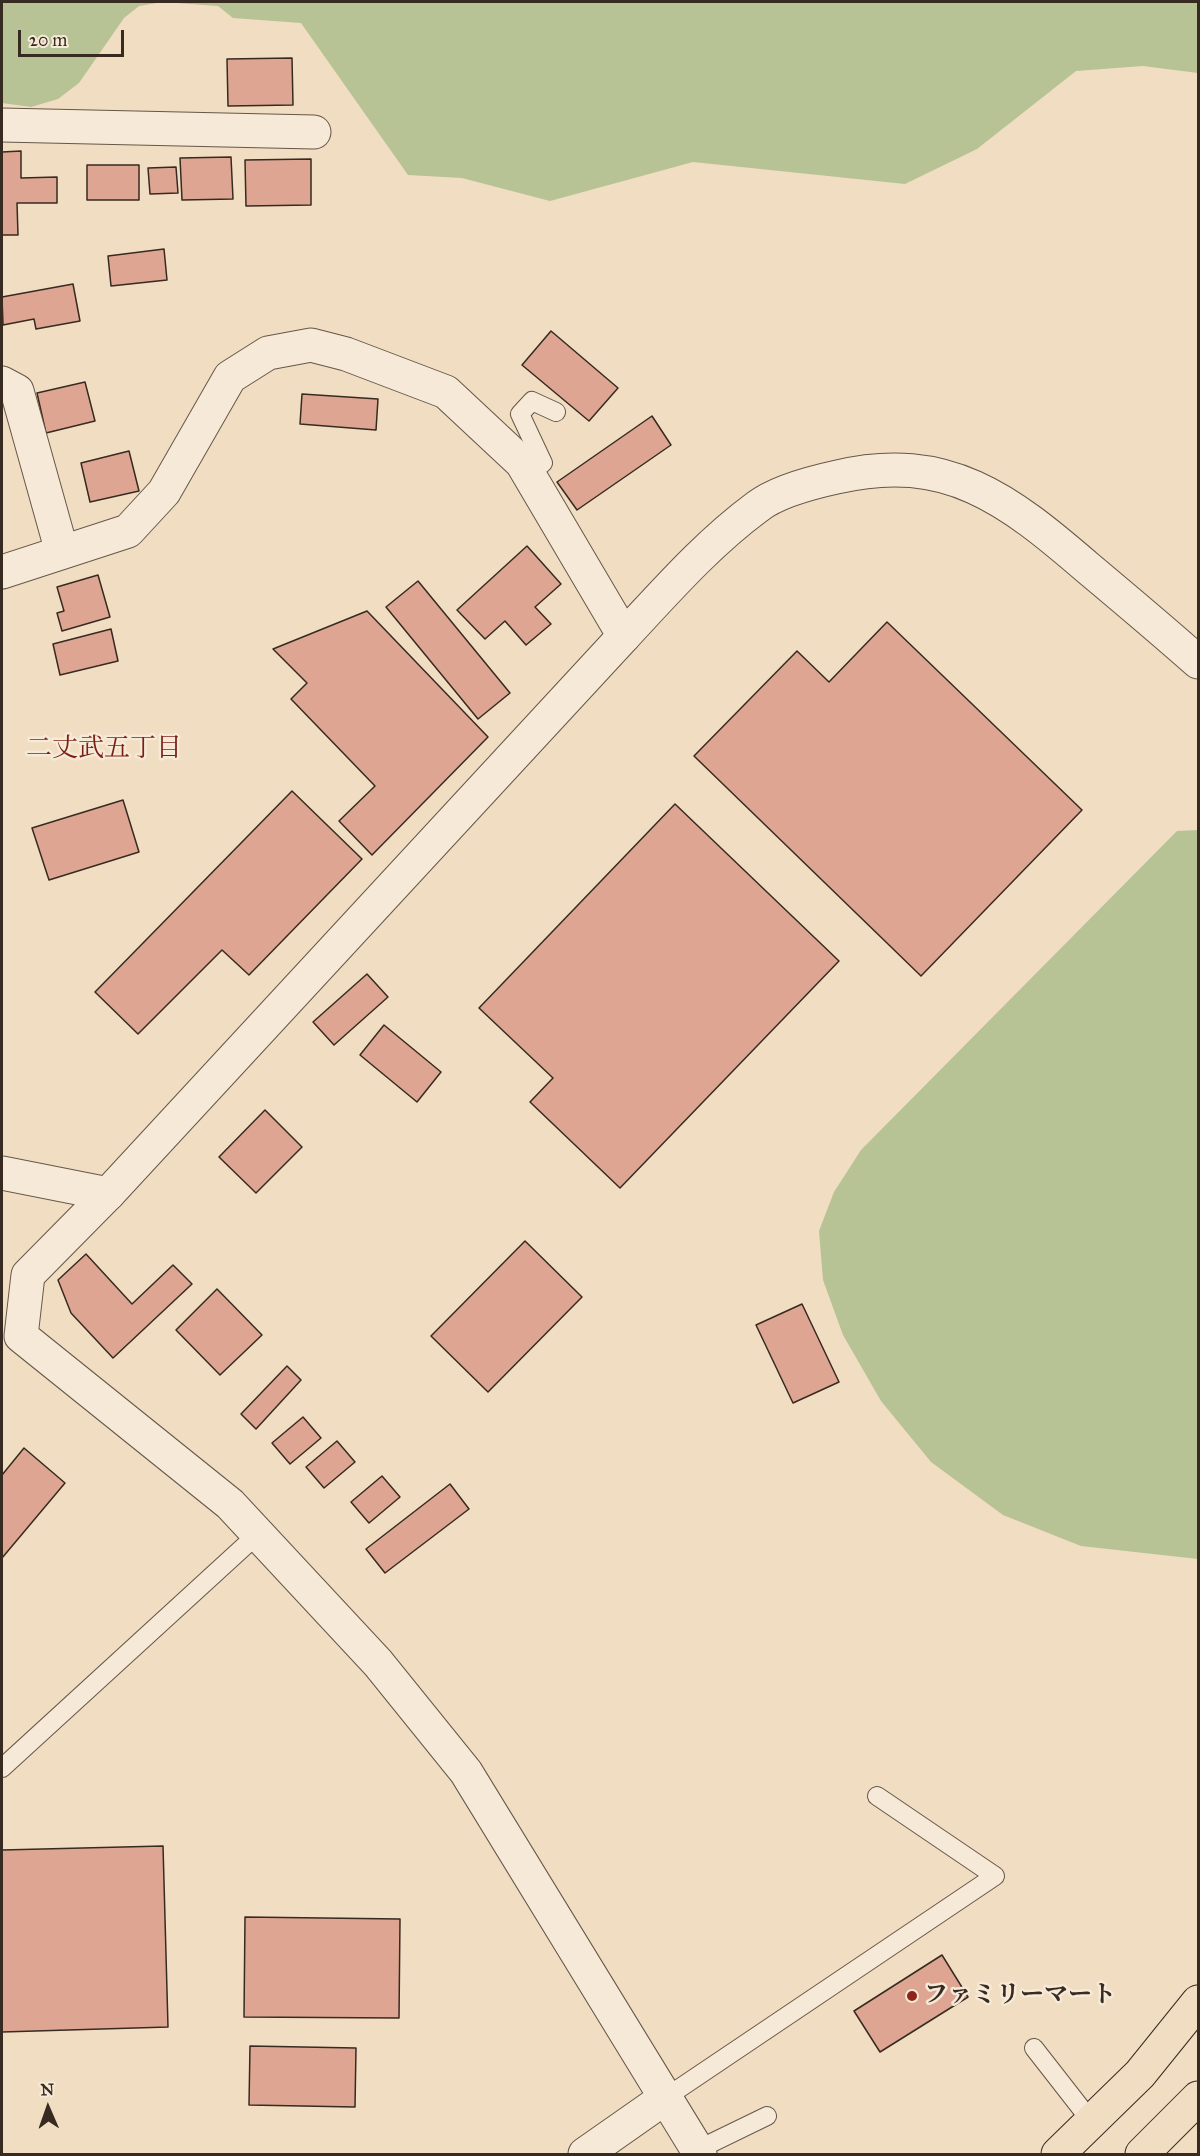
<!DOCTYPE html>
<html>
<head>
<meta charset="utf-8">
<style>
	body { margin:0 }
	#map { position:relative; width:1200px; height:2156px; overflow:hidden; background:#f1ddc1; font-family:"IM FELL Great Primer",serif }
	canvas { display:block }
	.frame { position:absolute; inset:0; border:3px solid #362a21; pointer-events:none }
	.north { position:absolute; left:18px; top:2078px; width:60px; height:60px; -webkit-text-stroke:4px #f6e9d7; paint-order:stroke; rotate:358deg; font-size:16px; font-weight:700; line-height:24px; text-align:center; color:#362a21 }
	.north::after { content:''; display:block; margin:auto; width:21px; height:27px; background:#362a21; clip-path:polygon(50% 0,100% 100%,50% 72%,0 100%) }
	.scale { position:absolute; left:18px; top:30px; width:106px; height:27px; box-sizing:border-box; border:3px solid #362a21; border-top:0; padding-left:8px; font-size:18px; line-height:21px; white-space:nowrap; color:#362a21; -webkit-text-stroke:4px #f6e9d7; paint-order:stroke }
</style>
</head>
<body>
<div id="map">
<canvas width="1200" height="2156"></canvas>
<div class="frame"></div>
<div class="north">N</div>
<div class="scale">20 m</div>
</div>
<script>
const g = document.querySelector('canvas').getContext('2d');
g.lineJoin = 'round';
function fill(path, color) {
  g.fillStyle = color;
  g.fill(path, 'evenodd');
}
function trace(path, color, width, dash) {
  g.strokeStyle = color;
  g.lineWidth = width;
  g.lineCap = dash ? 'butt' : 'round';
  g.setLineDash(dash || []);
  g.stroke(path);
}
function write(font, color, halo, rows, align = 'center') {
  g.font = font + ' "IM FELL Great Primer","Noto Serif JP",serif';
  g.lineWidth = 5;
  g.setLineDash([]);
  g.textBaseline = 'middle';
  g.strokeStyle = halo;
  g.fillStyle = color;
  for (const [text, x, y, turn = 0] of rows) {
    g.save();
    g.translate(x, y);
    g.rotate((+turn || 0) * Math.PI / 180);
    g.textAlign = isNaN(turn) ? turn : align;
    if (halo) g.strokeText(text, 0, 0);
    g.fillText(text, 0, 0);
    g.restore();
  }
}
fill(new Path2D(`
	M 2,2 L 1198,2 L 1198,73 L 1143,66 L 1076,71 L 977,149 L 905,184 L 693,162 L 550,201 L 462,178 L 408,175 L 301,23 L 233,18 L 218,6 L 163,2 L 139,6 L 124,18 L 79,83 L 58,99 L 31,107 L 2,103 Z
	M 1198,830 L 1198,1559 L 1081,1546 L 1003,1515 L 931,1462 L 881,1401 L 843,1335 L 823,1280 L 819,1231 L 834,1192 L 861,1150 L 1177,831 Z`), '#b7c295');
const building = new Path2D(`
	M 292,58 L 293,105 L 228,106 L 227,59 Z
	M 21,151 L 21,178 L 57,177 L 57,203 L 17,203 L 18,235 L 2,235 L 2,152 Z
	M 231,157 L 233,199 L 182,200 L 180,158 Z
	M 311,159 L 311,205 L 246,206 L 245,160 Z
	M 87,165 L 139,165 L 139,200 L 87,200 Z
	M 176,167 L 178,193 L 150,194 L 148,168 Z
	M 164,249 L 167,280 L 111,286 L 108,256 Z
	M 73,284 L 80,321 L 36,329 L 34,319 L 3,325 L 2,297 Z
	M 551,331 L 618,388 L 589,421 L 522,365 Z
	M 85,382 L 95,421 L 46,433 L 37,393 Z
	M 302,394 L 378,399 L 376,430 L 300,424 Z
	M 652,416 L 671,445 L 577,510 L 557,482 Z
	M 129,451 L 139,491 L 90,502 L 81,463 Z
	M 527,546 L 561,584 L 535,607 L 551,624 L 526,645 L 505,621 L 485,639 L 457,610 Z
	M 98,575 L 110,617 L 62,631 L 57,613 L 64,611 L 57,587 Z
	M 418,581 L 510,693 L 478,719 L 386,607 Z
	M 367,611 L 488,737 L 372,855 L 339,821 L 375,786 L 291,699 L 307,683 L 273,649 Z
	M 887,622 L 1082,810 L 921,976 L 694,756 L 797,651 L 829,682 Z
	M 111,629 L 118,661 L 60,675 L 53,644 Z
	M 292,791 L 362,859 L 249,975 L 222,950 L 138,1034 L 95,992 Z
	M 123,800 L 139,852 L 49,880 L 32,828 Z
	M 675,804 L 839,961 L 620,1188 L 530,1102 L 553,1078 L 479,1008 Z
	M 367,974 L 388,997 L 334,1045 L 313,1022 Z
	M 384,1025 L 441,1072 L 417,1102 L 360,1055 Z
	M 265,1110 L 302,1147 L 256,1193 L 219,1157 Z
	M 525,1241 L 582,1297 L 488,1392 L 431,1336 Z
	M 86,1254 L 132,1304 L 173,1265 L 192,1284 L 113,1358 L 71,1313 L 58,1280 Z
	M 217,1289 L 262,1335 L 220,1375 L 176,1330 Z
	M 802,1304 L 839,1382 L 793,1403 L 756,1325 Z
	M 287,1366 L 301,1380 L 256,1429 L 241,1414 Z
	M 303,1417 L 321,1438 L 290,1464 L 272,1443 Z
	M 337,1441 L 355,1462 L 324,1488 L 306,1467 Z
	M 24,1448 L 65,1483 L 2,1558 L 2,1475 Z
	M 382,1476 L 400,1497 L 369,1523 L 351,1502 Z
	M 450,1484 L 469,1509 L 385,1573 L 366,1549 Z
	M 163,1846 L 168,2027 L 2,2032 L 2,1850 Z
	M 245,1917 L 400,1919 L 399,2018 L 244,2017 Z
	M 942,1955 L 968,1997 L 880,2052 L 854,2011 Z
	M 250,2046 L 356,2048 L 355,2107 L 249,2105 Z`);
fill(building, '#dea692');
trace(building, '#362a21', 1.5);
const service = new Path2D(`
	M 527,473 L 543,463 L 520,414 L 532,401 L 556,412
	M 2,1768 L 260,1532
	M 1034,2048 L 1091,2121
	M 665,2098 L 995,1876 L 877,1796
	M 697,2150 L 767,2116`);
const minor = new Path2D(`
	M 2,125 L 314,132
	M 2,383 L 17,391 L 62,552
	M 2,572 L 128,531 L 164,492 L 230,377 L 268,353 L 311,345 L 346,354 L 446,392 L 522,463 L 624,636
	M 2,1173 L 108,1194
	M 585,2154 L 665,2098`);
const tertiary = new Path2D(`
	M 700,2154 L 466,1772 L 378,1663 L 230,1504 L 21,1336 L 28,1275 L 108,1194 L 624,636 C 666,591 707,544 757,507 C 776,492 814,482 837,477 C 947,451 1009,500 1088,568 C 1125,599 1162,630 1198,662`);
const trunk = new Path2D(`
	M 1058,2154 L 1140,2074 L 1198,2002
	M 1142,2154 L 1198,2098`);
trace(service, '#655749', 20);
trace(minor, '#655749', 35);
trace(tertiary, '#655749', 35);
trace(trunk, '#362a21', 35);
trace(service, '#f6e9d7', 18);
trace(minor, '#f6e9d7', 33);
trace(tertiary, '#f6e9d7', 33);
trace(trunk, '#f1ddc1', 33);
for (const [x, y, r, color] of [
	[912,1996,6,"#8f2418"]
]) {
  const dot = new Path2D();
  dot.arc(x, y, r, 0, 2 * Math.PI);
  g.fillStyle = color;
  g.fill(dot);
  trace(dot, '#f6e9d7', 2);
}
write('bold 24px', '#362a21', '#f6e9d7', [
	["ファミリーマート",924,1996]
], 'left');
write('26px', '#7a1f14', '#f6e9d7', [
	["二丈武五丁目",104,750]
]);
</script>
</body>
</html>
